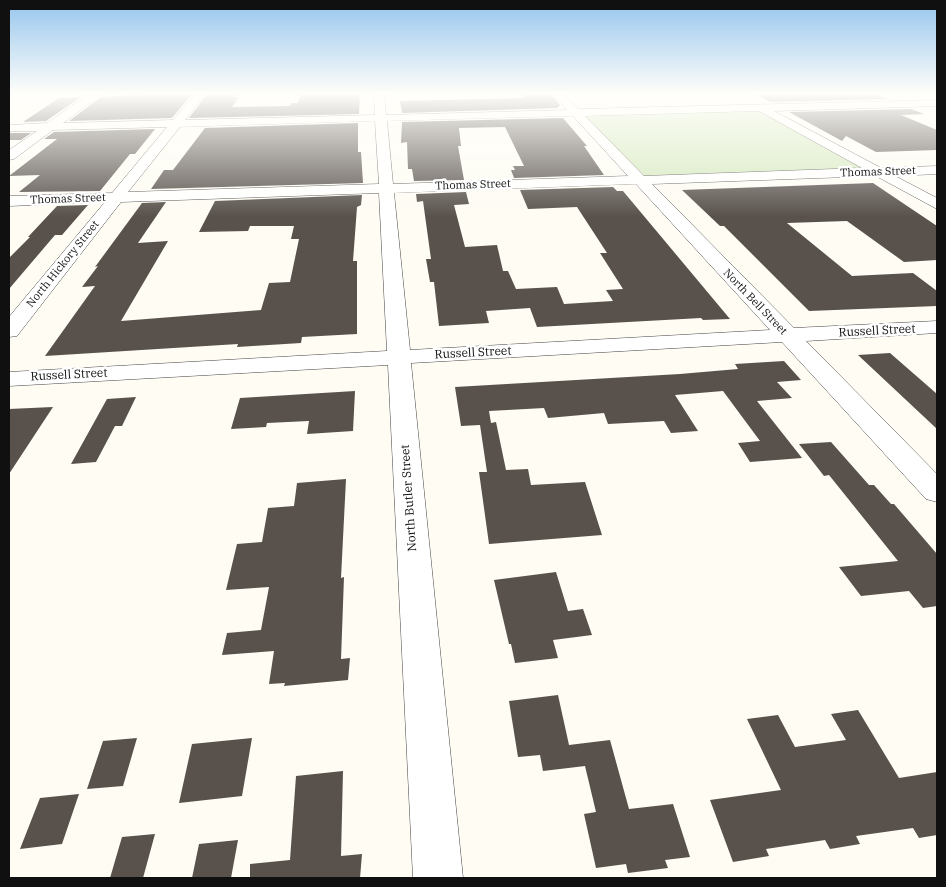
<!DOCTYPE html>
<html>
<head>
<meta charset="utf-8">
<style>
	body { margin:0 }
	#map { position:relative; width:946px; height:887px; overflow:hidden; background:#fefcf3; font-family:"IBM Plex Serif",serif }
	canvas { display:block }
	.frame { position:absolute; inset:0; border:10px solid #101010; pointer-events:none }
</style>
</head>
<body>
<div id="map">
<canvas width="946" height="887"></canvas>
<div class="frame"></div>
</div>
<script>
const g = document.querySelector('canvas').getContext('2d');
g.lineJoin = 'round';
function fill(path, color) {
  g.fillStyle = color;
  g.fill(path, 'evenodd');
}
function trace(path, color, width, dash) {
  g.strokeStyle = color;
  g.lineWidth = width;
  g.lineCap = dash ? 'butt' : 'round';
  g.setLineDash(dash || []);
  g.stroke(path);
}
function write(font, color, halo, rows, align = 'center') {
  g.font = font + ' "IBM Plex Serif",serif';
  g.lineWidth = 5;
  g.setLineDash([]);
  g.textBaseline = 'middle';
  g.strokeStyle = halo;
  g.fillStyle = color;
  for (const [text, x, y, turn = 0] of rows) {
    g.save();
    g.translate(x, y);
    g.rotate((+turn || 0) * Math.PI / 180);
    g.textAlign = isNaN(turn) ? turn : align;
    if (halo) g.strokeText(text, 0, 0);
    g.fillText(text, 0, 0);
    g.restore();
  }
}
fill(new Path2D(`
	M 759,108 L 877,172 L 638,180 L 574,113 Z`), '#d4e8bd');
fill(new Path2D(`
	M 193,93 L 172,118 L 69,121 L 101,97 Z
	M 208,93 L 236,93 L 234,97 L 239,97 L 232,107 L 290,106 L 291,103 L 298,103 L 301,95 L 360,93 L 359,114 L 189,118 Z
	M 520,93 L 550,93 L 560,105 L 557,108 L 402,113 L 400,101 L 524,98 Z
	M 754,93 L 872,93 L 888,99 L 770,102 Z
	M 81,97 L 46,121 L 23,122 L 59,98 Z
	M 911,109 L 924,114 L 901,115 L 937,130 L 937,150 L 876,152 L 846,136 L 842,141 L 789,112 Z
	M 563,118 L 587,146 L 584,146 L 604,175 L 514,178 L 511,170 L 515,170 L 513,166 L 524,166 L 505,127 L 459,128 L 461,146 L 458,146 L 464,180 L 414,181 L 412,169 L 408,169 L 407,142 L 401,143 L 402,122 Z
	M 358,123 L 358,152 L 361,152 L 363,183 L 151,189 L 164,170 L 173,170 L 205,128 Z
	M 155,129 L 135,154 L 130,154 L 100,191 L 19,192 L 40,175 L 9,176 L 57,139 L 44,139 L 54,132 Z
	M 9,133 L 31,133 L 21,140 L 9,140 Z
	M 873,183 L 937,226 L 937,260 L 904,262 L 847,221 L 787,223 L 852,276 L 913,273 L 937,291 L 937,306 L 809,311 L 724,226 L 720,226 L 682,190 Z
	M 613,187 L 617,191 L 623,191 L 730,319 L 703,320 L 701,318 L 537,327 L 530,308 L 486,311 L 489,323 L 439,326 L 434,282 L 430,282 L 426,259 L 431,259 L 423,201 L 417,202 L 416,194 L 466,192 L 469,204 L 454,205 L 465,247 L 497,245 L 503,271 L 508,271 L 516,289 L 557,287 L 564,304 L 613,301 L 606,290 L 623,289 L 600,253 L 607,253 L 577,207 L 528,209 L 520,190 Z
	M 362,195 L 361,205 L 357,207 L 353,261 L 357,261 L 357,334 L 302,337 L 301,343 L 237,347 L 238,344 L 45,356 L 95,286 L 82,287 L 98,266 L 95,267 L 142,203 L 166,202 L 138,243 L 168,241 L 121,321 L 261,310 L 269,283 L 290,282 L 299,239 L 291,239 L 294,226 L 250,226 L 248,231 L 199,232 L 215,201 Z
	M 88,205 L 62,235 L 55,235 L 9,289 L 9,258 L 30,237 L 28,237 L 57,206 Z
	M 890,353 L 937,394 L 937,429 L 858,355 Z
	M 784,361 L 801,380 L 777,382 L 792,398 L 757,401 L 802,458 L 750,462 L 738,443 L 760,441 L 723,391 L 675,395 L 698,431 L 671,433 L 664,421 L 608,424 L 604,413 L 548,418 L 544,408 L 489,411 L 491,423 L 496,422 L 506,470 L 528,469 L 531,485 L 585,482 L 602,535 L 489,544 L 479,472 L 487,472 L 480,425 L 461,426 L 455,387 L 680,374 L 738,369 L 735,364 Z
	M 355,391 L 353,431 L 307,434 L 309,421 L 267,423 L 266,427 L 231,429 L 240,398 Z
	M 136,397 L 122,426 L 115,426 L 96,462 L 71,464 L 107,399 Z
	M 53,407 L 9,474 L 9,409 Z
	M 831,442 L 869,485 L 874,485 L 891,504 L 894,504 L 937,554 L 937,606 L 923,608 L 909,591 L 861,596 L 839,567 L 898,561 L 829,475 L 824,476 L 799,444 Z
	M 346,479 L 341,578 L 344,577 L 341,659 L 350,658 L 348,680 L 284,686 L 285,683 L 269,684 L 274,651 L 222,655 L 227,633 L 261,630 L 269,587 L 226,590 L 237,544 L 262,542 L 268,508 L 294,506 L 297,483 Z
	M 556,572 L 568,611 L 583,609 L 592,635 L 553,640 L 558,658 L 515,663 L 511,644 L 509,644 L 494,580 Z
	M 558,695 L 569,745 L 610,740 L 629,809 L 673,804 L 690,857 L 665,860 L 668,868 L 628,873 L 626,864 L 596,868 L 584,814 L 596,812 L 585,766 L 543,771 L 540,755 L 518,757 L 509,701 Z
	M 858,710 L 899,778 L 937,772 L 937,835 L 919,838 L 913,828 L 856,836 L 860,844 L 830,849 L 825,840 L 766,849 L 769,856 L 733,862 L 710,800 L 781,790 L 747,719 L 778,715 L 795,747 L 846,740 L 831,714 Z
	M 137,738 L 123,786 L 87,789 L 103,741 Z
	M 252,738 L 242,796 L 179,803 L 192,744 Z
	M 343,771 L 341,856 L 362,854 L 360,878 L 250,878 L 250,864 L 290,860 L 296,776 Z
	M 79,794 L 62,844 L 20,849 L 40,798 Z
	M 155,834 L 143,878 L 110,878 L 122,837 Z
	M 238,840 L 231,878 L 192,878 L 199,844 Z`), '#58514c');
const minor = new Path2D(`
	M 91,93 L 103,93 L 63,123 L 173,120 L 196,93 L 206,93 L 185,120 L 375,115 L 374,93 L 384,93 L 386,115 L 567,110 L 552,93 L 563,93 L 579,109 L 937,100 L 937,106 L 774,111 L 881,168 L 937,166 L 937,174 L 895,176 L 937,198 L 937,209 L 876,176 L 652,184 L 794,328 L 937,321 L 937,333 L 806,341 L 937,474 L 937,502 L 926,499 L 782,342 L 411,363 L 463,878 L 413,878 L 388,365 L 9,386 L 9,372 L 387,351 L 379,193 L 121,202 L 17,336 L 9,337 L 9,317 L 105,202 L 9,206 L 9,196 L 112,193 L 167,127 L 53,130 L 14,159 L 9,160 L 9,150 L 37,131 L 9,131 L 9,125 L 47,123 ZM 759,111 L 862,168 L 644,176 L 585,116 ZM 573,116 L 628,176 L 393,184 L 387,121 ZM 375,121 L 379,184 L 128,192 L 180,127 ZM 636,184 L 770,330 L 410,350 L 394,193 Z`);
trace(minor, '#434343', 1);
fill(minor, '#fff');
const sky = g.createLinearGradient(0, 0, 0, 217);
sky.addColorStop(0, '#95c5ed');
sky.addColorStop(0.43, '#fffefa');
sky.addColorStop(1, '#fffefa00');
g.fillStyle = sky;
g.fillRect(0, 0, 946, 217);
write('11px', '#101010', '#fff', [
	["Thomas Street",878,172,-2],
	["Thomas Street",473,185,-2],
	["Thomas Street",68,199,-2],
	["North Hickory Street",63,264,-51],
	["North Bell Street",755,302,46]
]);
write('12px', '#101010', '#fff', [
	["Russell Street",877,331,-3],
	["Russell Street",473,353,-3],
	["Russell Street",69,375,-3],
	["North Butler Street",409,498,-94]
]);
</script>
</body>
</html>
